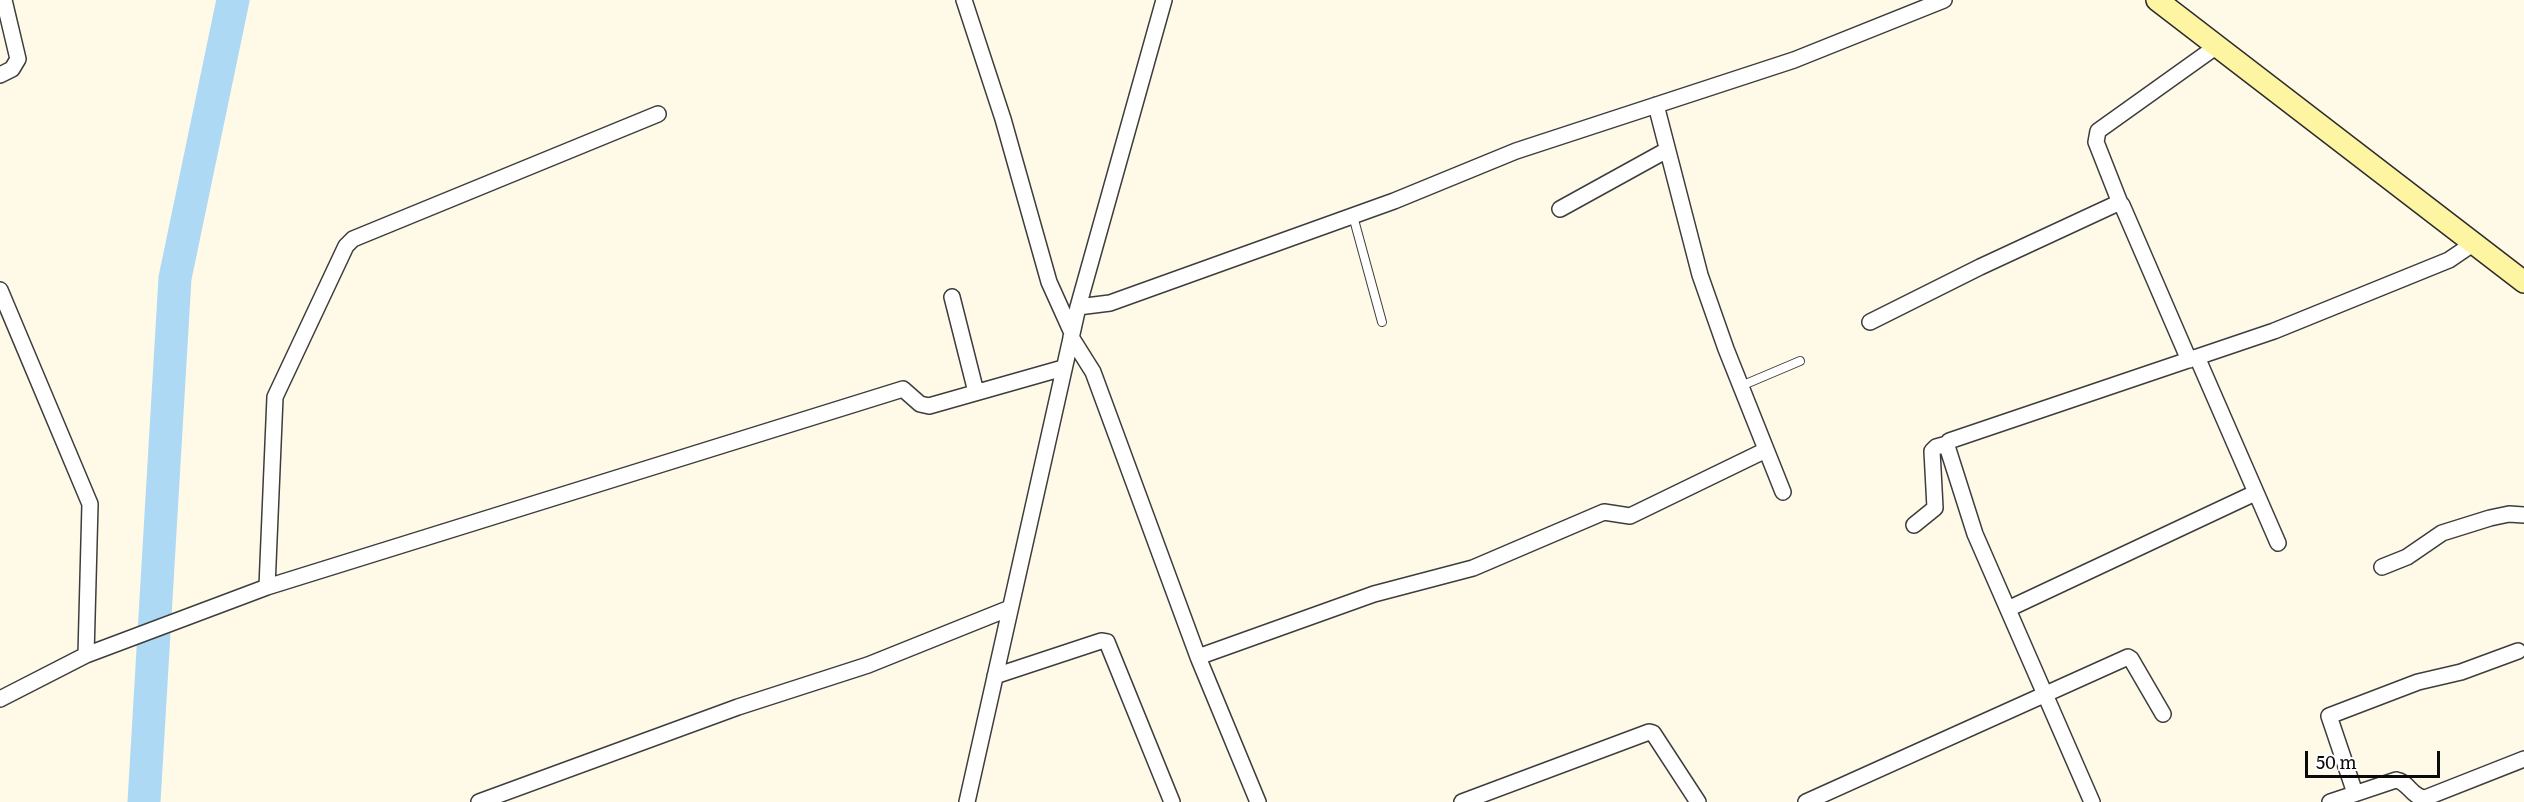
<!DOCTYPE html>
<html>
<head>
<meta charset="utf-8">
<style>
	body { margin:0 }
	#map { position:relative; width:2524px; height:802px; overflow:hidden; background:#fffae7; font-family:Literata,serif }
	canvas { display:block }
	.scale { position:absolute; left:2305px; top:751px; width:135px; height:27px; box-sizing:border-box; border:3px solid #0a0a0a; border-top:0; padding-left:8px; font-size:18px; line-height:21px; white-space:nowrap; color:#0a0a0a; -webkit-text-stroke:4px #fff; paint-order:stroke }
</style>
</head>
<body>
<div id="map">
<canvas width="2524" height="802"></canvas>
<div class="scale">50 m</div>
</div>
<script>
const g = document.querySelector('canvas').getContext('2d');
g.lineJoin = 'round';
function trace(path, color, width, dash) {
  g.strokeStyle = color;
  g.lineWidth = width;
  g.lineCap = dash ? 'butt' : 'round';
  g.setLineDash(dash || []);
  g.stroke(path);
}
trace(new Path2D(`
	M 144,802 L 175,278 L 233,0`), '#add9f5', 33);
const lane = new Path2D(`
	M 1353,216 L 1382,322
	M 1741,386 L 1800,361`);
const street = new Path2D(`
	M 964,0 L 1003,119 L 1049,282 L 1072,333
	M 0,75 L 12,69 L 18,59 L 4,0
	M 1656,105 L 1700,275 L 1726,349 L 1783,492
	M 2120,203 L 2096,142 L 2098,131 L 2217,46
	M 1560,209 L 1667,150
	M 0,290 L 90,504 L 86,655
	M 952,297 L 976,392
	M 1078,307 L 1110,303 L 1394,201 L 1516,151 L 1794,60 L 1944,0
	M 1870,322 L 1980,267 L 2118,203 L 2122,205 L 2189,360
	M 1071,337 L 1093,372 L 1198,657 L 1258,802
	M 2197,357 L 2278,543
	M 1914,525 L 1935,508 L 1932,451 L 1936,447 L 1947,444
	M 2382,567 L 2407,557 L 2442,533 L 2490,518 L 2509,514 L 2524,515
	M 267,587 L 275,397 L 346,246 L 353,239 L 658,114
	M 2008,609 L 2255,493
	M 1198,657 L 1374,594 L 1473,568 L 1604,512 L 1630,516 L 1766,450
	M 995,676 L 1101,641 L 1107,642 L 1172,802
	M 0,699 L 86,655 L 267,587 L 903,389 L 920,404 L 929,406 L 1063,368
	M 2355,793 L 2329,716 L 2418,682 L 2461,672 L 2518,651
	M 479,802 L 738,707 L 868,665 L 1010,608
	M 967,802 L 1078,307 L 1164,0
	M 1462,802 L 1649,732 L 1653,733 L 1698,802
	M 1806,802 L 2128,657 L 2131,659 L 2163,714
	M 2092,802 L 1975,534 L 1947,446 L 1949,441 L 2274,331 L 2449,260 L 2474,243
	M 2330,802 L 2396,780 C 2409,782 2411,797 2425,798 L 2524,759`);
const secondary = new Path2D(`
	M 2157,0 L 2524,282`);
trace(lane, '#3d3d3d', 10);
trace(street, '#3d3d3d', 18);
trace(secondary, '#2c2c2c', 24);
trace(lane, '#fff', 8);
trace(street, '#fff', 15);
trace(secondary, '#fef5a3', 21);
</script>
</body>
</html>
